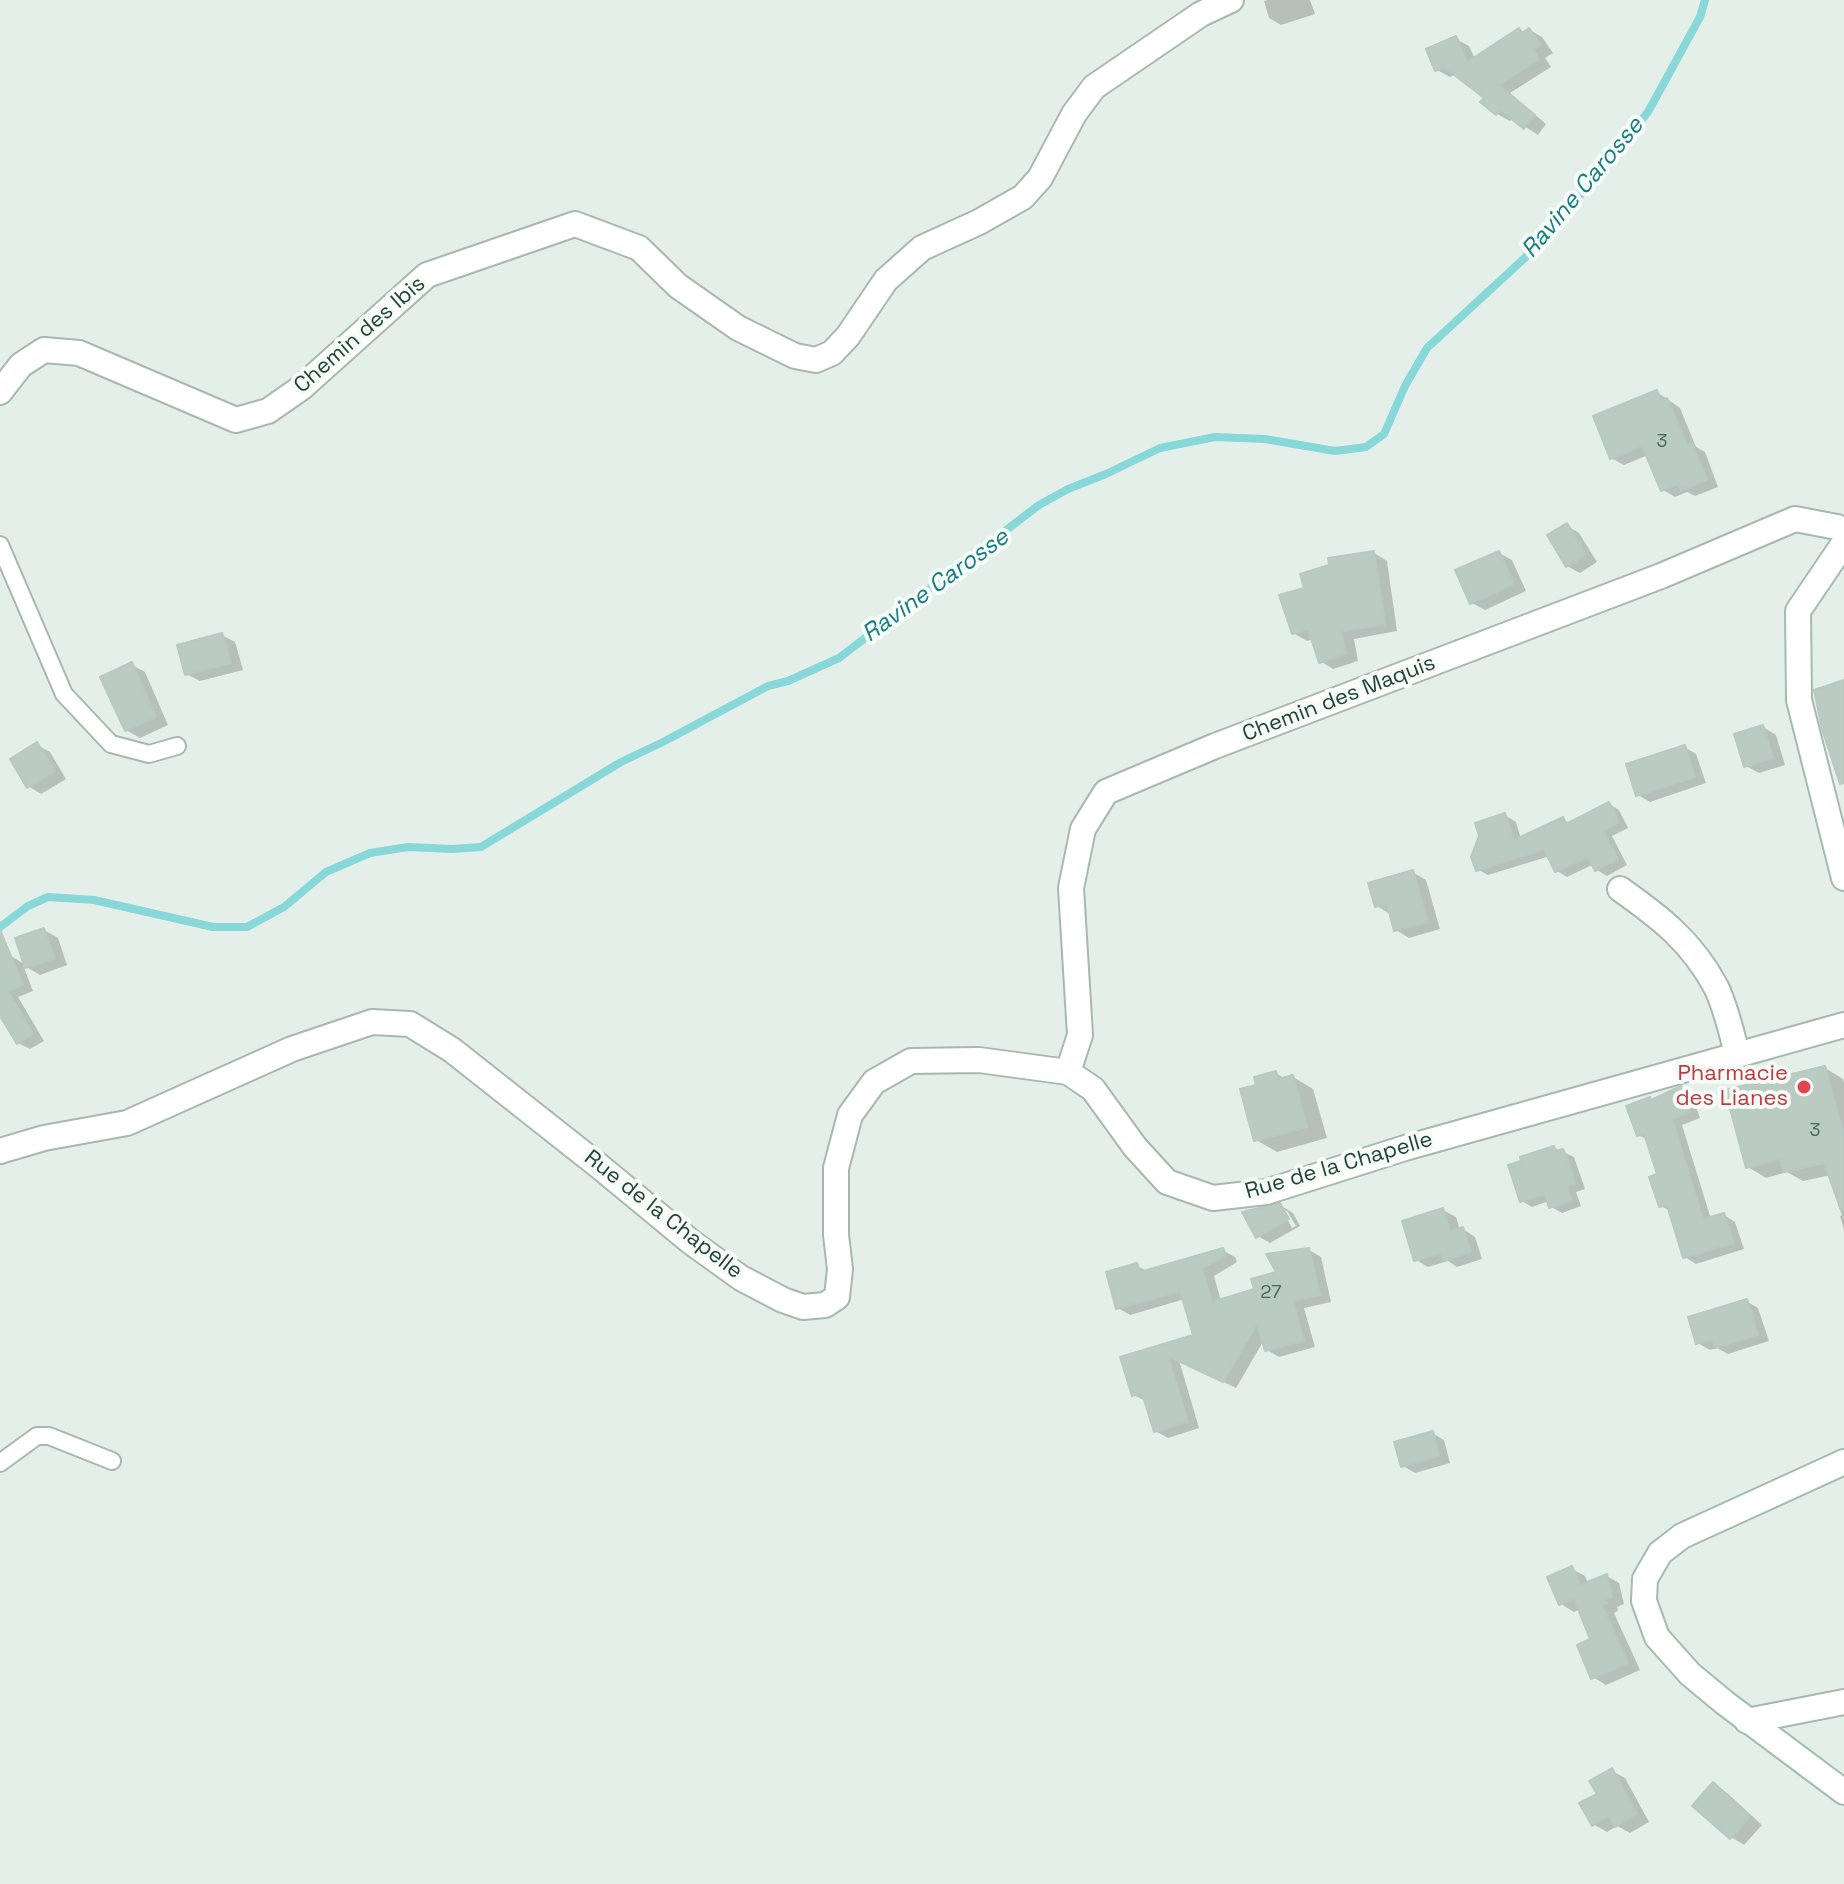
<!DOCTYPE html>
<html>
<head>
<meta charset="utf-8">
<style>
	body { margin:0 }
	canvas { display:block; background:#e5efe9 }
</style>
</head>
<body>
<canvas width="1844" height="1884"></canvas>
<script>
const g = document.querySelector('canvas').getContext('2d');
g.lineJoin = 'round';
function fill(path, color) {
  g.fillStyle = color;
  g.fill(path, 'evenodd');
}
function trace(path, color, width, dash) {
  g.strokeStyle = color;
  g.lineWidth = width;
  g.lineCap = dash ? 'butt' : 'round';
  g.setLineDash(dash || []);
  g.stroke(path);
}
function write(font, color, halo, rows, align = 'center') {
  g.font = font + ' "Space Grotesk",sans-serif';
  g.lineWidth = 8;
  g.setLineDash([]);
  g.textBaseline = 'middle';
  g.strokeStyle = halo;
  g.fillStyle = color;
  for (const [text, x, y, turn = 0] of rows) {
    g.save();
    g.translate(x, y);
    g.rotate((+turn || 0) * Math.PI / 180);
    g.textAlign = isNaN(turn) ? turn : align;
    if (halo) g.strokeText(text, 0, 0);
    g.fillText(text, 0, 0);
    g.restore();
  }
}
fill(new Path2D(`
	M 1268,0 L 1310,0 L 1315,14 L 1281,25 L 1269,18 L 1264,1 Z
	M 1519,30 L 1525,33 L 1530,30 L 1542,37 L 1553,53 L 1545,58 L 1551,67 L 1510,93 L 1546,124 L 1538,135 L 1512,118 L 1510,121 L 1497,114 L 1487,98 L 1456,74 L 1450,77 L 1437,70 L 1456,39 L 1469,46 L 1475,59 Z
	M 1657,392 L 1680,408 L 1696,447 L 1705,452 L 1718,487 L 1695,496 L 1687,492 L 1675,497 L 1663,490 L 1648,455 L 1624,465 L 1611,458 Z
	M 1567,526 L 1579,533 L 1597,562 L 1580,573 L 1567,566 Z
	M 1374,553 L 1387,561 L 1397,631 L 1354,639 L 1358,661 L 1333,669 L 1320,661 L 1313,639 L 1307,641 L 1293,633 L 1307,589 Z
	M 1499,553 L 1512,560 L 1526,591 L 1485,610 L 1472,603 Z
	M 222,635 L 235,642 L 243,670 L 200,681 L 186,674 Z
	M 132,665 L 145,672 L 168,725 L 140,738 L 126,730 Z
	M 1763,727 L 1776,735 L 1785,765 L 1759,773 L 1746,766 Z
	M 37,745 L 50,752 L 66,779 L 41,794 L 28,786 Z
	M 1684,747 L 1696,754 L 1706,783 L 1650,802 L 1638,795 Z
	M 1609,804 L 1619,810 L 1628,828 L 1612,836 L 1627,865 L 1607,876 L 1597,870 L 1594,864 L 1567,877 L 1557,871 L 1550,856 L 1488,875 L 1477,869 L 1505,815 L 1516,822 L 1521,839 L 1563,819 L 1571,824 Z
	M 1412,872 L 1426,880 L 1440,929 L 1409,938 L 1396,930 L 1390,914 L 1377,906 Z
	M 44,930 L 58,938 L 67,965 L 40,975 L 23,965 L 33,991 L 18,997 L 44,1041 L 30,1049 L 18,1043 L 0,1012 L 0,960 L 11,956 L 26,965 Z
	M 1825,1068 L 1843,1079 L 1844,1083 L 1844,1230 L 1840,1216 L 1842,1215 L 1838,1205 L 1841,1204 L 1831,1175 L 1803,1181 L 1787,1172 L 1766,1178 L 1748,1167 Z
	M 1276,1073 L 1285,1079 L 1293,1077 L 1313,1089 L 1327,1138 L 1277,1152 L 1256,1140 L 1258,1086 Z
	M 1681,1089 L 1692,1095 L 1700,1118 L 1682,1125 L 1711,1219 L 1724,1215 L 1735,1222 L 1744,1249 L 1696,1264 L 1685,1257 L 1672,1212 L 1661,1206 L 1660,1175 L 1648,1140 L 1638,1135 L 1650,1099 L 1654,1101 Z
	M 1554,1148 L 1574,1157 L 1585,1189 L 1576,1192 L 1581,1206 L 1562,1213 L 1551,1207 L 1549,1201 L 1532,1207 L 1522,1201 Z
	M 1280,1205 L 1293,1213 L 1300,1226 L 1270,1243 L 1258,1236 ZM 1283,1211 L 1287,1211 L 1296,1226 L 1292,1228 Z
	M 1443,1210 L 1456,1217 L 1460,1230 L 1463,1229 L 1475,1237 L 1482,1259 L 1457,1267 L 1448,1261 L 1428,1267 L 1416,1260 Z
	M 1222,1250 L 1235,1257 L 1237,1262 L 1214,1276 L 1221,1301 L 1257,1290 L 1309,1250 L 1321,1257 L 1331,1302 L 1304,1308 L 1315,1347 L 1279,1357 L 1267,1350 L 1264,1340 L 1236,1388 L 1179,1360 L 1199,1428 L 1168,1438 L 1155,1431 L 1147,1402 L 1134,1395 L 1123,1358 L 1196,1336 L 1185,1299 L 1130,1315 L 1118,1308 L 1137,1266 L 1149,1272 Z
	M 1746,1301 L 1758,1308 L 1769,1341 L 1728,1354 L 1717,1348 L 1710,1350 L 1698,1343 Z
	M 1432,1433 L 1444,1440 L 1450,1463 L 1415,1473 L 1403,1466 Z
	M 1572,1569 L 1585,1576 L 1588,1583 L 1607,1576 L 1619,1583 L 1624,1604 L 1617,1607 L 1618,1611 L 1614,1613 L 1640,1670 L 1606,1685 L 1593,1677 L 1592,1640 L 1580,1609 L 1574,1612 L 1561,1604 Z
	M 1612,1771 L 1625,1778 L 1649,1822 L 1630,1833 L 1617,1826 L 1607,1832 L 1593,1824 L 1599,1794 Z
	M 1713,1784 L 1726,1792 L 1762,1825 L 1744,1845 L 1731,1837 Z`), '#0003');
trace(new Path2D(`
	M 0,927 L 28,906 L 48,897 L 94,900 L 213,927 L 247,927 L 284,907 L 326,872 L 370,853 L 408,847 L 452,849 L 481,847 L 621,762 L 663,742 L 768,686 L 788,681 L 839,658 L 1039,505 L 1068,489 L 1106,474 L 1160,448 L 1215,437 L 1265,439 L 1335,451 L 1366,447 L 1384,434 L 1405,386 L 1427,348 L 1541,243 L 1648,112 L 1700,17 L 1705,0`), '#88d7d9', 8);
const building = new Path2D(`
	M 1519,28 L 1522,33 L 1529,28 L 1541,45 L 1534,50 L 1539,59 L 1499,85 L 1535,115 L 1524,129 L 1500,110 L 1496,115 L 1480,102 L 1484,98 L 1444,67 L 1435,71 L 1426,49 L 1456,36 L 1467,62 Z
	M 1657,390 L 1661,401 L 1667,398 L 1687,445 L 1692,443 L 1707,480 L 1681,490 L 1678,484 L 1661,491 L 1642,446 L 1610,459 L 1593,416 Z
	M 1567,523 L 1586,554 L 1566,567 L 1547,535 Z
	M 1374,551 L 1385,624 L 1341,632 L 1346,654 L 1319,663 L 1308,629 L 1292,634 L 1279,595 L 1304,588 L 1300,574 L 1329,565 L 1328,558 Z
	M 1499,551 L 1514,584 L 1470,604 L 1455,570 Z
	M 222,633 L 231,663 L 185,675 L 177,645 Z
	M 132,662 L 156,717 L 125,731 L 100,677 Z
	M 1844,680 L 1844,783 L 1840,784 L 1822,729 L 1814,690 Z
	M 1763,725 L 1773,758 L 1744,767 L 1734,734 Z
	M 37,742 L 55,771 L 27,788 L 10,759 Z
	M 1685,745 L 1695,777 L 1636,796 L 1626,764 Z
	M 1609,802 L 1619,822 L 1603,830 L 1618,859 L 1595,871 L 1588,857 L 1555,872 L 1544,849 L 1476,871 L 1471,857 L 1479,836 L 1475,823 L 1505,813 L 1514,840 L 1563,817 L 1566,824 Z
	M 1413,870 L 1428,922 L 1394,931 L 1387,904 L 1375,907 L 1368,883 Z
	M 44,928 L 55,958 L 25,968 L 15,938 Z
	M 0,930 L 23,985 L 8,991 L 33,1034 L 17,1044 L 0,1016 Z
	M 1825,1066 L 1844,1137 L 1844,1209 L 1841,1210 L 1824,1163 L 1784,1172 L 1780,1159 L 1746,1168 L 1725,1090 Z
	M 1276,1071 L 1278,1079 L 1293,1075 L 1307,1127 L 1254,1141 L 1240,1089 L 1256,1085 L 1254,1077 Z
	M 1681,1086 L 1690,1112 L 1672,1119 L 1703,1219 L 1724,1213 L 1734,1243 L 1683,1258 L 1667,1205 L 1659,1207 L 1649,1177 L 1657,1174 L 1644,1134 L 1637,1136 L 1626,1106 L 1650,1097 L 1651,1100 Z
	M 1554,1146 L 1556,1151 L 1563,1149 L 1572,1171 L 1575,1183 L 1567,1186 L 1572,1201 L 1549,1208 L 1545,1194 L 1520,1202 L 1508,1165 L 1521,1161 L 1520,1157 Z
	M 1280,1203 L 1289,1219 L 1256,1238 L 1242,1212 Z
	M 1443,1208 L 1450,1231 L 1463,1227 L 1471,1252 L 1443,1261 L 1441,1253 L 1414,1261 L 1402,1221 Z
	M 1223,1248 L 1226,1255 L 1202,1269 L 1212,1302 L 1254,1289 L 1251,1279 L 1276,1272 L 1266,1254 L 1309,1248 L 1320,1295 L 1293,1301 L 1304,1341 L 1265,1351 L 1257,1324 L 1223,1382 L 1168,1356 L 1188,1422 L 1154,1432 L 1142,1393 L 1132,1396 L 1120,1357 L 1193,1335 L 1180,1291 L 1116,1309 L 1106,1272 L 1137,1263 L 1140,1272 Z
	M 1747,1299 L 1758,1335 L 1715,1348 L 1712,1340 L 1696,1344 L 1688,1317 Z
	M 1433,1431 L 1439,1456 L 1401,1467 L 1394,1442 Z
	M 1572,1566 L 1580,1585 L 1607,1574 L 1612,1597 L 1605,1600 L 1607,1603 L 1602,1605 L 1628,1663 L 1591,1679 L 1577,1645 L 1590,1639 L 1574,1599 L 1559,1605 L 1547,1577 Z
	M 1612,1768 L 1637,1814 L 1615,1827 L 1609,1816 L 1592,1826 L 1579,1803 L 1597,1794 L 1589,1781 Z
	M 1713,1782 L 1750,1816 L 1730,1839 L 1692,1806 Z`);
fill(building, '#bacbc2');
trace(building, '#b6cabf', 2);
const service = new Path2D(`
	M 0,545 L 64,694 L 111,744 L 149,754 L 177,746
	M 0,1463 L 37,1436 L 49,1436 L 112,1461`);
const minor = new Path2D(`
	M 0,392 L 21,365 L 44,350 L 79,353 L 236,420 L 268,411 L 301,388 L 427,275 L 575,224 L 639,248 L 678,286 L 738,328 L 795,356 L 816,360 L 832,353 L 848,336 L 886,280 L 922,248 L 979,222 L 1023,197 L 1040,178 L 1074,114 L 1094,87 L 1201,14 L 1231,0
	M 1620,889 C 1661,918 1692,942 1716,987 C 1726,1007 1731,1032 1737,1053
	M 1068,1072 L 1080,1035 L 1071,888 L 1083,829 L 1106,792 L 1215,746 L 1661,576 L 1795,519 L 1837,527 L 1844,531
	M 0,1151 L 44,1138 L 127,1123 L 292,1049 L 372,1022 L 410,1024 L 452,1050 L 599,1166 L 691,1242 L 741,1278 L 783,1300 L 803,1307 L 825,1305 L 837,1297 L 840,1269 L 836,1235 L 836,1168 L 850,1115 L 874,1082 L 911,1061 L 979,1060 L 1068,1072 L 1093,1089 L 1135,1147 L 1167,1182 L 1213,1198 L 1266,1192 L 1405,1148 L 1844,1025
	M 1747,1721 L 1844,1702`);
const secondary = new Path2D(`
	M 1844,543 L 1798,611 L 1799,700 L 1844,878
	M 1844,1462 L 1682,1536 L 1660,1553 L 1645,1579 L 1644,1601 L 1657,1637 L 1690,1674 L 1725,1703 L 1844,1792`);
trace(service, '#a7b8b0', 20);
trace(minor, '#a7b8b0', 28);
trace(secondary, '#a2bcb0', 28);
trace(service, '#fff', 16);
trace(minor, '#fff', 24);
trace(secondary, '#fff', 24);
for (const [x, y, r, color] of [
	[1804,1087,8,"#e0444e"]
]) {
  const dot = new Path2D();
  dot.arc(x, y, r, 0, 2 * Math.PI);
  g.fillStyle = color;
  g.fill(dot);
  trace(dot, '#f6fbf8', 3);
}
write('18px', '#486659', null, [
	["3",1662,442],
	["3",1815,1131],
	["27",1271,1293]
]);
write('22px', '#224436', '#f6fbf8', [
	["Chemin des Ibis",360,335,-41],
	["Chemin des Maquis",1339,699,-21],
	["Rue de la Chapelle",1339,1166,-16],
	["Rue de la Chapelle",663,1215,38]
]);
write('22px', '#be3a42', '#f6fbf8', [
	["Pharmacie",1788,1074],
	["des Lianes",1788,1099]
], 'right');
write('italic 24px', '#157d81', '#f6fbf8', [
	["Ravine Carosse",1583,188,-50],
	["Ravine Carosse",936,586,-36]
]);
</script>
</body>
</html>
